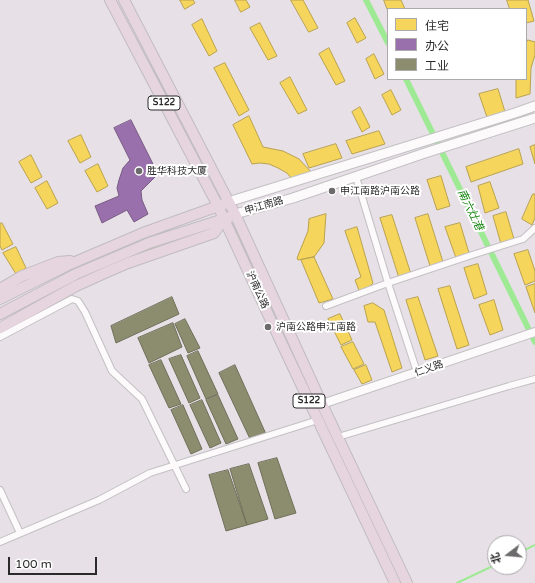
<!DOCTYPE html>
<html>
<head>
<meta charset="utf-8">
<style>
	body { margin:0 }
	#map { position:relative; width:535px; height:583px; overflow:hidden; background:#e8e0e7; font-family:"Varela Round","Noto Sans SC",sans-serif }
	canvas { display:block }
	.legend { position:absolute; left:387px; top:8px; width:140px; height:72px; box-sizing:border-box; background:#fff; border:1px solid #aaa; margin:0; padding:5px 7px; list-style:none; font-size:12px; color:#2a2a2a }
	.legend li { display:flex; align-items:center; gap:8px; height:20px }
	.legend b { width:20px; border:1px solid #aaa }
	.north { position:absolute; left:487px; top:535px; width:40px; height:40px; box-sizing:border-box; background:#fff; border:1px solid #aaa; border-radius:50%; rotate:254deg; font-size:11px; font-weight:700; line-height:16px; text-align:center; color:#2a2a2a }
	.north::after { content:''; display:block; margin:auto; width:14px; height:18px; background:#6c6a6c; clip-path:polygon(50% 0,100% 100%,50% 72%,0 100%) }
	.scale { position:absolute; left:8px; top:557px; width:89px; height:18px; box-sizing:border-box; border:2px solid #2a2a2a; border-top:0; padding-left:5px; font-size:12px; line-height:14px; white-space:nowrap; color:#2a2a2a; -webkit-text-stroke:3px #fff; paint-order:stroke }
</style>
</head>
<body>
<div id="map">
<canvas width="535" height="583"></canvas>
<ul class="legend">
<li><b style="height:11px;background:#f6d55c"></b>住宅</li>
<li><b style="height:11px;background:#9970ab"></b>办公</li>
<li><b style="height:11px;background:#8c8c6e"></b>工业</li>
</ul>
<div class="north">北</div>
<div class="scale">100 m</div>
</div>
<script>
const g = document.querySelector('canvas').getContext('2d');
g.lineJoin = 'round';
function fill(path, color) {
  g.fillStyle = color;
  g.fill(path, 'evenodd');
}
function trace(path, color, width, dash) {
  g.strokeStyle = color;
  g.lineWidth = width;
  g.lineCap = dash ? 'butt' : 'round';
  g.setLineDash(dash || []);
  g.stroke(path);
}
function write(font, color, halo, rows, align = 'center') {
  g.font = font + ' "Varela Round","Noto Sans SC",sans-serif';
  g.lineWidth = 4;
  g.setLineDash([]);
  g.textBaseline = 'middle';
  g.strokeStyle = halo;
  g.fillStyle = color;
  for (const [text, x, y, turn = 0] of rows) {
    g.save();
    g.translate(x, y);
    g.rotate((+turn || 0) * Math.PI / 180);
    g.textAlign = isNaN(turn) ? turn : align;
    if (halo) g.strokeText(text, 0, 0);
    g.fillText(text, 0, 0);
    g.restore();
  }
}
const homes = new Path2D(`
	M 180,0 L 193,0 L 195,3 L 185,9 Z
	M 235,0 L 246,0 L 250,7 L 241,12 Z
	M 291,0 L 303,0 L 318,28 L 309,32 Z
	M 384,0 L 401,0 L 405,9 L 388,9 L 388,11 Z
	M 507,0 L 528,0 L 534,21 L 526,23 L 526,9 L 510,9 Z
	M 355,18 L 366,38 L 357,43 L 347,23 Z
	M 202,19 L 217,51 L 209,56 L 192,25 Z
	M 260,23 L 277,56 L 268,60 L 250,28 Z
	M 528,40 L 535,42 L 535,55 L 531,68 L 530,94 L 516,98 L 516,79 L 526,79 L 526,44 Z
	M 329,48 L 345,81 L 336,85 L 319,54 Z
	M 374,54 L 384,74 L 375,79 L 366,59 Z
	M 225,63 L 249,110 L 239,116 L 214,68 Z
	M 290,77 L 307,110 L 298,114 L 280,83 Z
	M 498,89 L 506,115 L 488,120 L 479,94 Z
	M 391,90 L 401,110 L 392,115 L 382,95 Z
	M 360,107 L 370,127 L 362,132 L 352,112 Z
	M 249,116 L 263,147 L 283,151 L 299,159 L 312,173 L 292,179 L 287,173 L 278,168 L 269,164 L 260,163 L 252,164 L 233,125 Z
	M 379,131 L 385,144 L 352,154 L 346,141 Z
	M 81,135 L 91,157 L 80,163 L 68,141 Z
	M 336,144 L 342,158 L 309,168 L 303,154 Z
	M 535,145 L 535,164 L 530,147 Z
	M 519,149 L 523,164 L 471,182 L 466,167 Z
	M 31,155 L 42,177 L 31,183 L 19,162 Z
	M 98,164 L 108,186 L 97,192 L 85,171 Z
	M 441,176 L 450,206 L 437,210 L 427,180 Z
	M 47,181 L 58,203 L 47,209 L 35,188 Z
	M 490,182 L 499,208 L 485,213 L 478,186 Z
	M 533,194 L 535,194 L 535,218 L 532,225 L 522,219 Z
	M 506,212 L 514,239 L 501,244 L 493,216 Z
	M 326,214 L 324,243 L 314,257 L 298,260 L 297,258 L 308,231 L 309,219 Z
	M 428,214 L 443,262 L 430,266 L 415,218 Z
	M 392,215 L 411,274 L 399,278 L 380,218 Z
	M 2,223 L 13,244 L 2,250 L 0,246 L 0,224 Z
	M 460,223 L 469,253 L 456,258 L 445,227 Z
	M 357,227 L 373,283 L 366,290 L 360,293 L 355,280 L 361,277 L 345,231 Z
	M 16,247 L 26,268 L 16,274 L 3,253 Z
	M 528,250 L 535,271 L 535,281 L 525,285 L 514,254 Z
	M 314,257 L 333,299 L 319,303 L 301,260 Z
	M 478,264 L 487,294 L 474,299 L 464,268 Z
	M 535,284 L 535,313 L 526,287 Z
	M 450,286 L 469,345 L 457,349 L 438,289 Z
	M 418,297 L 438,356 L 425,360 L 406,300 Z
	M 494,300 L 503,330 L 490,335 L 479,305 Z
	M 373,303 L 384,310 L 402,368 L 392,372 L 375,322 L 368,322 L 364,306 Z
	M 340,314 L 352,340 L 341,345 L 328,319 Z
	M 353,342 L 364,364 L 353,369 L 341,347 Z
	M 366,365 L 372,380 L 362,384 L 354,370 Z`);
fill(homes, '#f6d55c');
trace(homes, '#b9a24d', 1);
const offices = new Path2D(`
	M 131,120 L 158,174 L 141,191 L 142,200 L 148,214 L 134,222 L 127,210 L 102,223 L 95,206 L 119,196 L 117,188 L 119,180 L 123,168 L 130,160 L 114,128 Z`);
fill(offices, '#9970ab');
trace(offices, '#785b84', 1);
const industry = new Path2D(`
	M 172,297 L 179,314 L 116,343 L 111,326 Z
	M 185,319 L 200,348 L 188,353 L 175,324 Z
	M 173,323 L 182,347 L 149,363 L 138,338 Z
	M 198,351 L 218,394 L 206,399 L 187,356 Z
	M 181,355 L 200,398 L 189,403 L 169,359 Z
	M 161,360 L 181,404 L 169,408 L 149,365 Z
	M 235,365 L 266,434 L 251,441 L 219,373 Z
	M 218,395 L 238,439 L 226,444 L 206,400 Z
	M 202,400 L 221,443 L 210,448 L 190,405 Z
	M 183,405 L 202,449 L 191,454 L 171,410 Z
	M 277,458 L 296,513 L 275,519 L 258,463 Z
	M 249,464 L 268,519 L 247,525 L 230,469 Z
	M 228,470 L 247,525 L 226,531 L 209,475 Z`);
fill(industry, '#8c8c6e');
trace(industry, '#6f6f5a', 1);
trace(new Path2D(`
	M 519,553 L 535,545
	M 457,583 L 495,565`), '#9eea94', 2);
trace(new Path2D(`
	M 366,0 L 388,43
	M 406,79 L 535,342`), '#9eea94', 6);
const minor = new Path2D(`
	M 356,177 L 388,283 L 417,372
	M 326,306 L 388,283 L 472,255 L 523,239 L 535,228
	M 0,337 L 72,299 L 78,301 L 85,312 L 112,371 L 142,399 L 186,489
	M 338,437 L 509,386 L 535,379
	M 0,490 L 20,533
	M 0,542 L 99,500 L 150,473 L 318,420`);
const tertiary = new Path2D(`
	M 322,404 L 535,332`);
const secondary = new Path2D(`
	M 228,202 L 515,113 L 535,106
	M 235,214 L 293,198 L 425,153 L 535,118`);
const primary = new Path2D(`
	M 110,0 L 218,206 L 273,325 L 395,583
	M 124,0 L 235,214 L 322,404 L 407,583
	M 0,289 L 22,276 L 58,262 L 70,261
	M 0,299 L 68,265 L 143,233 L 224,204
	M 0,314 L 76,274 L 149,243 L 230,217
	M 0,328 L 76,286 L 107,272 L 128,263 L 214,233 L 224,219`);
trace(minor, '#c2c1c3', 8);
trace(tertiary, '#c2c1c3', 10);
trace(secondary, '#c2c1c3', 11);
trace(primary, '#c0bdbf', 12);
trace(minor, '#fcfafb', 6);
trace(tertiary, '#fcfafb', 8);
trace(secondary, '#fcfafb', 9);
trace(primary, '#e6d4df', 10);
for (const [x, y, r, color] of [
	[139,171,4,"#6c6a6c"],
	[332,191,4,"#6c6a6c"],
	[268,327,4,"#6c6a6c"]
]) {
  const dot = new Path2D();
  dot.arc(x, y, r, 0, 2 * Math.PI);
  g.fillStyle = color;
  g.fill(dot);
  trace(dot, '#fff', 1.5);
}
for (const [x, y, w] of [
	[164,103,32],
	[309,401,32]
]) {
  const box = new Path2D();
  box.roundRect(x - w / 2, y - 7, w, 14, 3);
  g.fillStyle = '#fff';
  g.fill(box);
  trace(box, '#2a2a2a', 1);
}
write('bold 9px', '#2a2a2a', null, [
	["S122",164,103],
	["S122",309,401]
]);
write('10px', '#2a2a2a', '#fff', [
	["胜华科技大厦",147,171],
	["申江南路沪南公路",340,191],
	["沪南公路申江南路",276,327]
], 'left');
write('10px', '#2a2a2a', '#fff', [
	["申江南路",264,206,-16],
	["沪南公路",257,290,65],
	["仁义路",429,369,-19]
]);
write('italic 11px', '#13850e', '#fff', [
	["南六灶港",470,210,64]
]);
</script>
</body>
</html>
